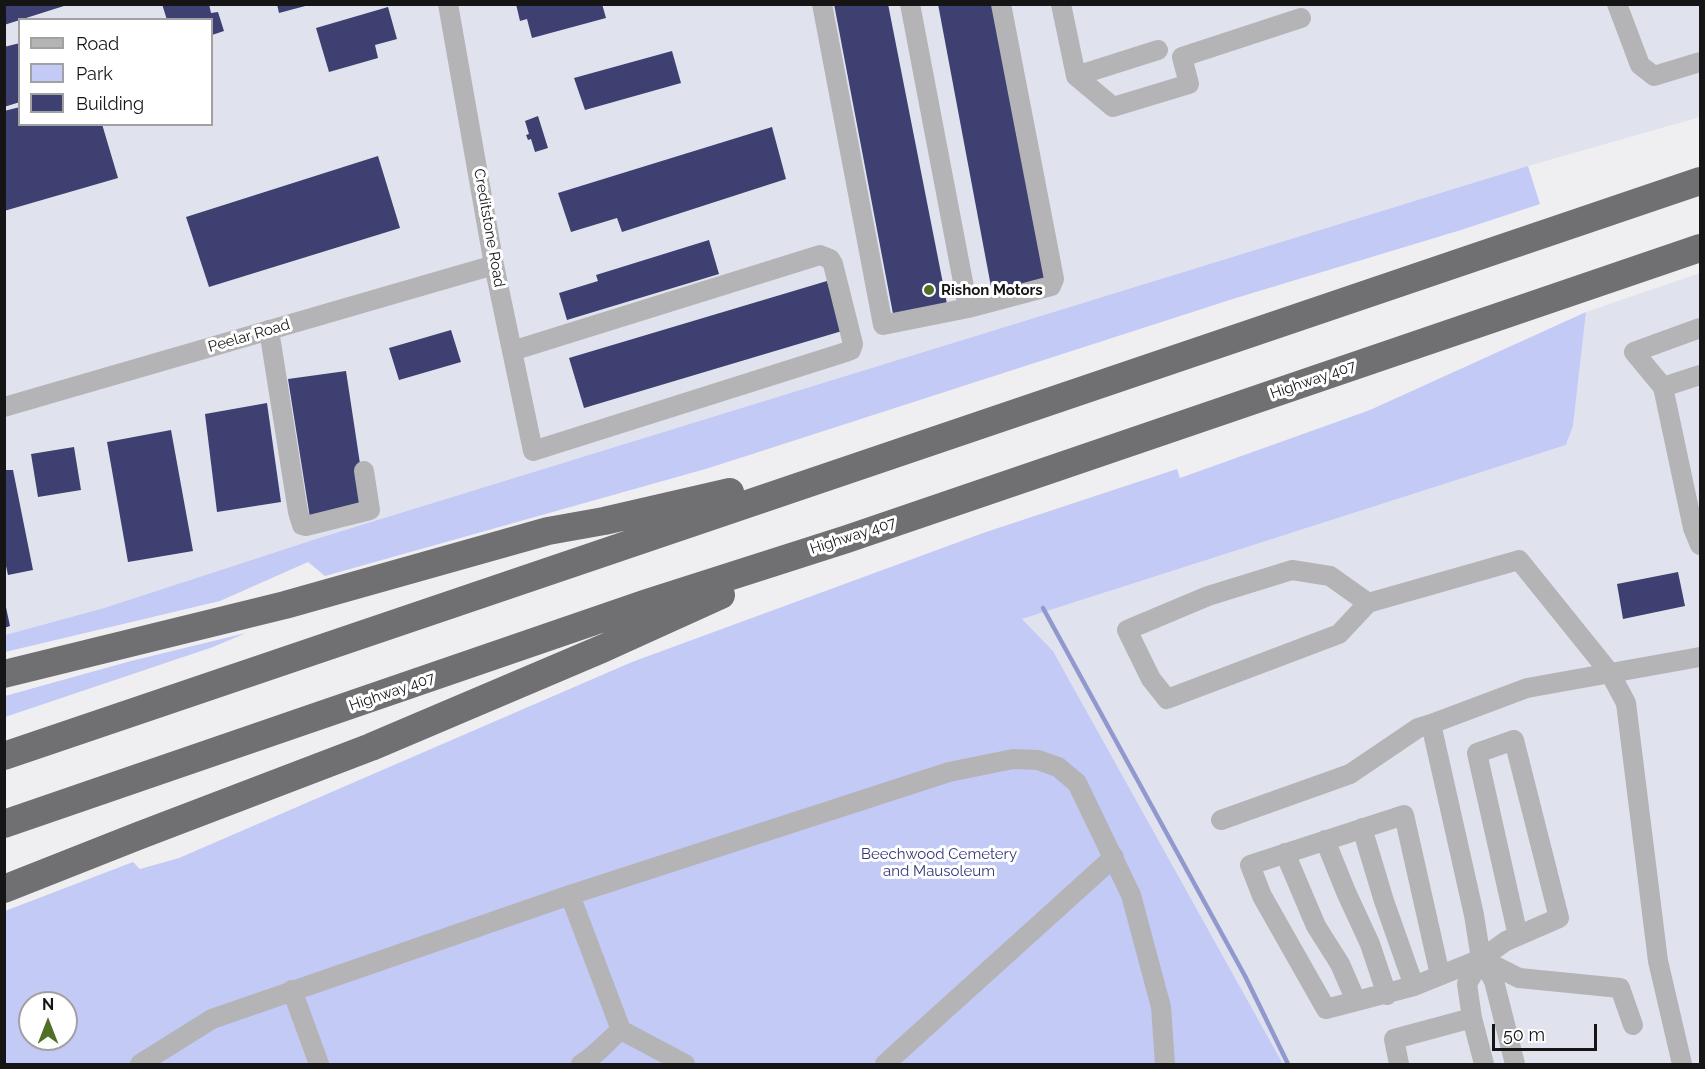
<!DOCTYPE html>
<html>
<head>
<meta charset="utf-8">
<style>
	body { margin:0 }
	#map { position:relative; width:1705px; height:1069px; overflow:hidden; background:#efeff2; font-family:Raleway,sans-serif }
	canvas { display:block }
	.frame { position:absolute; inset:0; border:6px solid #151516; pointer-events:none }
	.legend { position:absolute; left:18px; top:18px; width:195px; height:108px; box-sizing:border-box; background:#fff; border:2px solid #a1a1a2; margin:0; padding:8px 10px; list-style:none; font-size:18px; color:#151516 }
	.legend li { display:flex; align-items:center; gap:12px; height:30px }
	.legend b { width:30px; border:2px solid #a1a1a2 }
	.north { position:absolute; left:18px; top:991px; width:60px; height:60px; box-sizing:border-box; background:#fff; border:2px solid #a1a1a2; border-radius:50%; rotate:0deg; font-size:16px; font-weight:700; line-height:24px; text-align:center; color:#151516 }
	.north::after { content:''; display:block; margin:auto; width:21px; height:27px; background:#517026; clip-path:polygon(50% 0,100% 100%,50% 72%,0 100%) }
	.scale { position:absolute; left:1492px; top:1024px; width:105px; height:27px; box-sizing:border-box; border:3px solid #151516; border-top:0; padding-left:8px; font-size:18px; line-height:21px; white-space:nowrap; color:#151516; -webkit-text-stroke:4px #fff; paint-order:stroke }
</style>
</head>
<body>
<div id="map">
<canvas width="1705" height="1069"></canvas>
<div class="frame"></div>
<ul class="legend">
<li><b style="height:8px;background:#b4b4b6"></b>Road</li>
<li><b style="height:16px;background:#c4caf6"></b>Park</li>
<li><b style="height:16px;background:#3d4070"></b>Building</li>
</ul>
<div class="north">N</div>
<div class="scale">50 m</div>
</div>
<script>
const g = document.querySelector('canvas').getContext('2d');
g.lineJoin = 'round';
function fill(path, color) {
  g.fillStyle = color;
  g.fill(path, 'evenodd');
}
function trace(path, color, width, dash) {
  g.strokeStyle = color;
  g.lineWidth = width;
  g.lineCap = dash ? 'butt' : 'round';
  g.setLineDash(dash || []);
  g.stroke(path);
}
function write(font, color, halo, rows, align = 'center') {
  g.font = font + ' Raleway,sans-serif';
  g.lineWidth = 6;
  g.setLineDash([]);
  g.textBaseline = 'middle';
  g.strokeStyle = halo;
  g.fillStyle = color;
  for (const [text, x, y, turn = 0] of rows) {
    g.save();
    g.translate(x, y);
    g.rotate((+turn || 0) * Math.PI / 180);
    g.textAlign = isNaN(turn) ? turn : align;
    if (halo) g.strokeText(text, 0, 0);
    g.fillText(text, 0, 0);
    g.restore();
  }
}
fill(new Path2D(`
	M 5,5 L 1700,5 L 1700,117 L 1528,166 L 319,538 L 104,608 L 5,635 ZM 20,20 L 212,20 L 212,124 L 20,124 Z
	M 1700,273 L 1700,1064 L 1283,1064 L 1053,651 L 1022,619 L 1566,445 L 1573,426 L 1586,312 Z`), '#e0e2ed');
fill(new Path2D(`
	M 1528,166 L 1540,204 L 1461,230 L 1236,298 L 709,468 L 325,576 L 308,562 L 220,601 L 5,652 L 5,635 L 104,608 L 319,538 Z
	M 1586,312 L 1573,426 L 1566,445 L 1022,619 L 1053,651 L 1283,1064 L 5,1064 L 5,911 L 133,862 L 140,869 L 179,858 L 632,662 L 986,532 L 1177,469 L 1180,478 L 1370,410 ZM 30,1003 L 66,1003 L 66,1039 L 30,1039 Z
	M 246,633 L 213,647 L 5,717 L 5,696 L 131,661 Z`), '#c4caf6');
trace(new Path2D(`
	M 1043,608 L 1245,976 L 1288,1064`), '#9198ce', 4.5);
fill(new Path2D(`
	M 4,4 L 67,4 L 67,5 L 4,25 Z
	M 162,4 L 209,4 L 211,13 L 218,12 L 224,31 L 212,35 L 212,20 L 167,20 Z
	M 277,4 L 309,4 L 309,5 L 279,13 Z
	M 516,4 L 602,4 L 606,18 L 532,38 L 527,19 L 520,21 Z
	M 834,4 L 888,4 L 948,309 L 894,319 Z
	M 938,4 L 995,4 L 1048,283 L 992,292 Z
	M 388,7 L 397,39 L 375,45 L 378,58 L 329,72 L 316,28 Z
	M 20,43 L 20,102 L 4,107 L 4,47 Z
	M 672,51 L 681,83 L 585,110 L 574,78 Z
	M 20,107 L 20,124 L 102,124 L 118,178 L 4,211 L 4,111 Z
	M 538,116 L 548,148 L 535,152 L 531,139 L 528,140 L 526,135 L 529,134 L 525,121 Z
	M 772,127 L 786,179 L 622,232 L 617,218 L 571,232 L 558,193 Z
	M 378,156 L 400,228 L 209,287 L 186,217 Z
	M 709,240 L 719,274 L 567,320 L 559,293 L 598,281 L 596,275 Z
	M 827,281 L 842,331 L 584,408 L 569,358 Z
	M 451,330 L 461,362 L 399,380 L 389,348 Z
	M 346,371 L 367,510 L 310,518 L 288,379 Z
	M 267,403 L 281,502 L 217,512 L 205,414 Z
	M 171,430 L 193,551 L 128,562 L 107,442 Z
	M 74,447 L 81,490 L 38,497 L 31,454 Z
	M 4,470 L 13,470 L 33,570 L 8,575 L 4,557 Z
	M 1678,572 L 1685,606 L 1623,619 L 1617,584 Z
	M 4,598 L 10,626 L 4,628 Z`), '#3d4070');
trace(new Path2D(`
	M 448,4 L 494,265 L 533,451 L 846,352 L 851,350 L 853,344 L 833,264 L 830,259 L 820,255 L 512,351
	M 822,4 L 883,325 L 968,308 L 1051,286 L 1054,279 L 1001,4
	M 910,4 L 968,308
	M 1061,4 L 1076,76
	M 1617,4 L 1640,65 L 1654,76 L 1700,62
	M 1076,76 L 1113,107 L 1189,84 L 1182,57 L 1301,18
	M 1076,76 L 1158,50
	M 1700,328 L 1634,352 L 1663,387 L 1693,528 L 1700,545
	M 269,330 L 298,512 L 302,525 L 306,526 L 370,510 L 364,471
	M 1663,387 L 1700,375
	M 4,407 L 494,265
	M 1368,603 L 1330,576 L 1292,570 L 1208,596 L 1127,630 L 1151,679 L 1167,699 L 1339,634 L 1368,603 L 1519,560 L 1610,673 L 1626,703 L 1658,961 L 1682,1064
	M 1221,820 L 1350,774 L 1418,728 L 1431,724
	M 1362,828 L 1384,901 L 1414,986
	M 1325,840 L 1346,892 L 1370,944 L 1387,995
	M 1285,853 L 1316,926 L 1340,964 L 1356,1001
	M 570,895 L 949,772 L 1013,759 L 1038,760 L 1058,767 L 1077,783 L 1131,895 L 1161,1007 L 1165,1064
	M 1481,959 L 1519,978 L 1620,988 L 1633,1025
	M 1481,959 L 1467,984 L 1472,1018 L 1484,1064
	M 1440,975 L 1404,815 L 1250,865 L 1262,896 L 1326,1009 L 1414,986 L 1481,959 L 1506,941 L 1559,918 L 1514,740 L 1477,753 L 1518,936
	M 292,990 L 319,1064
	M 140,1064 L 212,1019 L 570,895 L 621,1030
	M 581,1064 C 596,1056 607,1041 621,1030 L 685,1064
	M 885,1064 L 1114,857
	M 1399,1064 L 1394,1039 L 1472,1018
	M 1515,1064 L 1494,981 L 1481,959 L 1474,915 L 1431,724 L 1527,688 L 1700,657`), '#b4b4b6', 20);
trace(new Path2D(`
	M 4,674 L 285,605 L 548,531 L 604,521 L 730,492
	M 4,756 L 1700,181
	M 4,824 L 647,603 L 847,539 L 1700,248
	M 4,889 L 138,836 L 371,747 L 604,648 L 721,595`), '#707073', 28);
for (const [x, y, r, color] of [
	[929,290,6,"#517026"]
]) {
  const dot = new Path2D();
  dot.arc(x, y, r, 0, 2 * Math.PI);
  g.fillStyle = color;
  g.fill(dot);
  trace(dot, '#fff', 2);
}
write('15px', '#151516', '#fff', [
	["Creditstone Road",489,228,80],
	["Peelar Road",249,336,-16],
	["Highway 407",1313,380,-19],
	["Highway 407",853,536,-18],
	["Highway 407",392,692,-19]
]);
write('bold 15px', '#151516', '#fff', [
	["Rishon Motors",941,290]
], 'left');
write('15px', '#353779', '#fff', [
	["Beechwood Cemetery",939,854],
	["and Mausoleum",939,871]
]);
</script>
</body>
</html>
